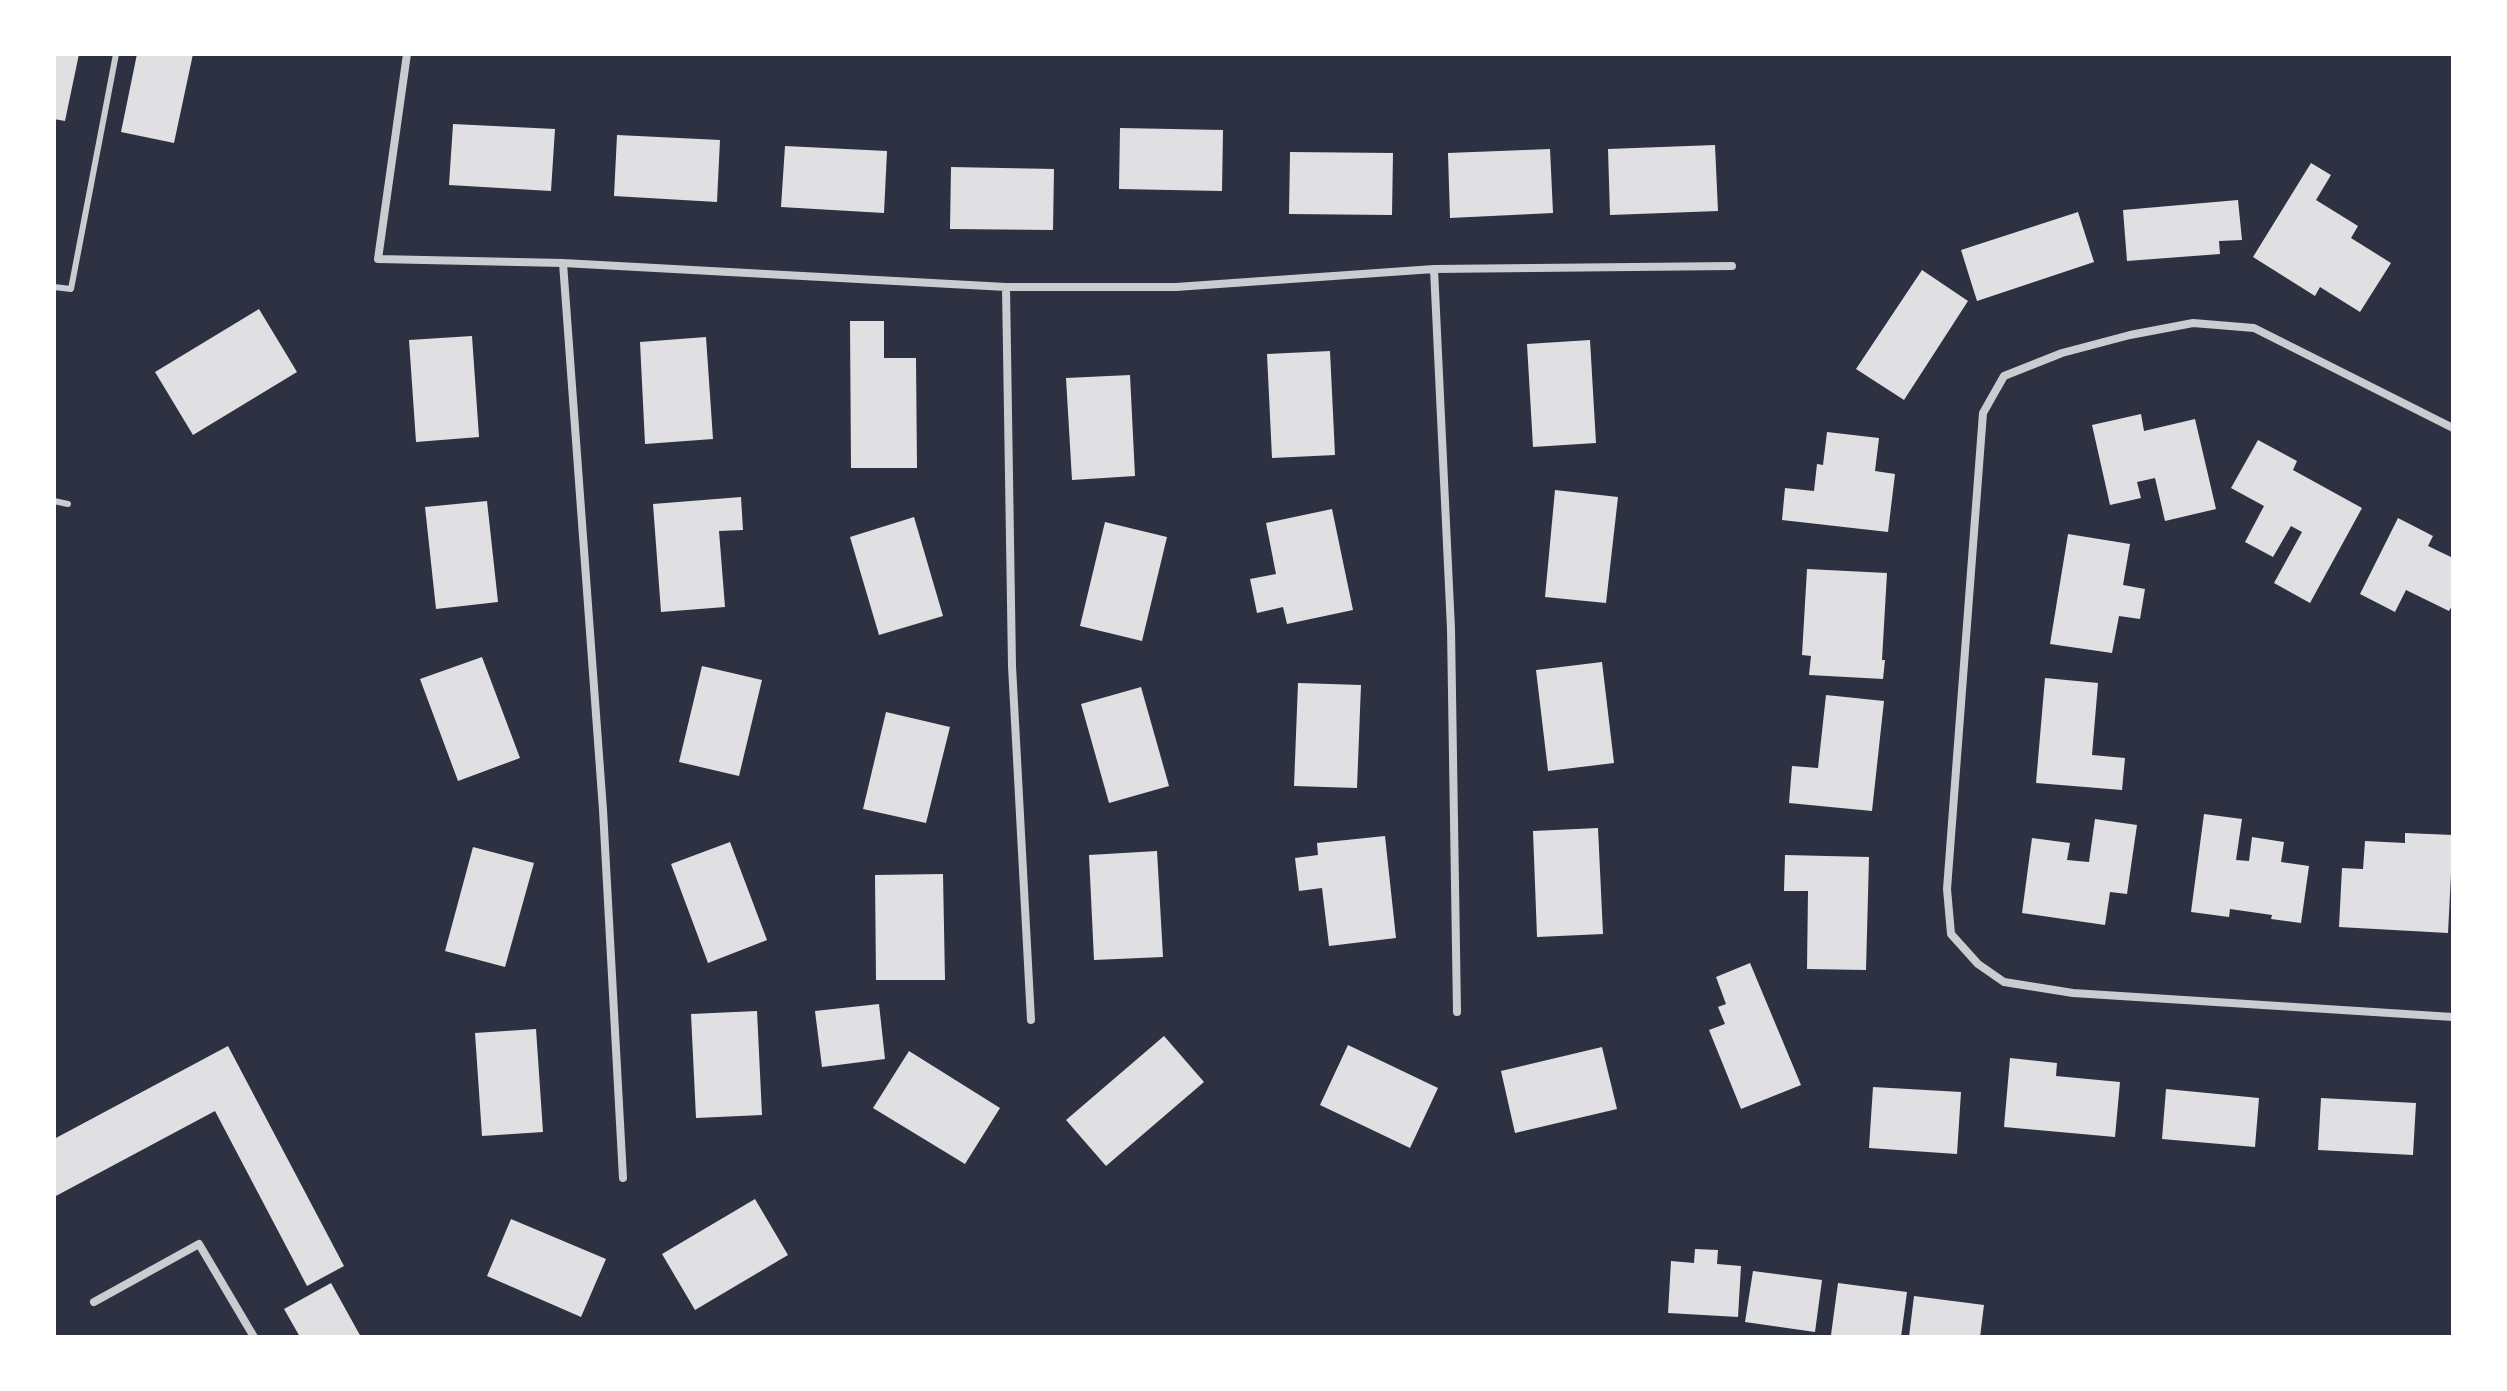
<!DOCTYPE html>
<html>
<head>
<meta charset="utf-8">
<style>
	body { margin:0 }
	#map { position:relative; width:2507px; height:1391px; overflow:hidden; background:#2d3142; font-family:"Roboto Serif",serif }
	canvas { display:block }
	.frame { position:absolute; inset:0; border:56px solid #fff; pointer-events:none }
</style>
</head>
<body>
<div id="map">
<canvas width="2507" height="1391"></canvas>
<div class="frame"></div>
</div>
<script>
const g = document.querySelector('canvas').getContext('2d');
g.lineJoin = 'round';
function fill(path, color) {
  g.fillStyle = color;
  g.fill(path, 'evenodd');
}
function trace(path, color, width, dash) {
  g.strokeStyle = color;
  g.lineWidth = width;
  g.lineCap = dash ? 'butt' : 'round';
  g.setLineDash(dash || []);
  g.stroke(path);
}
fill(new Path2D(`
	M 54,54 L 79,54 L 65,121 L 54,119 Z
	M 137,54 L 193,54 L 174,143 L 121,132 Z
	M 453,124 L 555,129 L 551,191 L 449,185 Z
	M 1120,128 L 1223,130 L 1222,191 L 1119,189 Z
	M 617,135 L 720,140 L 717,202 L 614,196 Z
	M 1715,145 L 1718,211 L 1610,215 L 1608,149 Z
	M 785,146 L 887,151 L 884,213 L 781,207 Z
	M 1550,149 L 1553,213 L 1450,218 L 1448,153 Z
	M 1290,152 L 1393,153 L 1392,215 L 1289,214 Z
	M 2311,163 L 2331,175 L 2316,200 L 2358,226 L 2351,238 L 2391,263 L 2360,312 L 2320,287 L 2315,296 L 2253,257 Z
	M 951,167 L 1054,169 L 1053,230 L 950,229 Z
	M 2238,200 L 2242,240 L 2219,241 L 2220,254 L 2127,261 L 2123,210 Z
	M 2078,212 L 2094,262 L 1977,301 L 1961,250 Z
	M 1922,270 L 1968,301 L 1904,400 L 1856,369 Z
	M 259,309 L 297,372 L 193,435 L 155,372 Z
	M 850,321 L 884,321 L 884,358 L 916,358 L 917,468 L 851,468 Z
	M 472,336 L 479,437 L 416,442 L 409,340 Z
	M 706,337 L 713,439 L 645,444 L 640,342 Z
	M 1590,340 L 1596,443 L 1533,447 L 1527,344 Z
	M 1330,351 L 1335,455 L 1272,458 L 1267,354 Z
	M 1130,375 L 1135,476 L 1072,480 L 1066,378 Z
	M 2141,414 L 2144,431 L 2195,419 L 2216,509 L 2165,521 L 2155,478 L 2137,482 L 2141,498 L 2110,505 L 2092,425 Z
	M 1827,432 L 1879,438 L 1875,471 L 1895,474 L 1888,532 L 1782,520 L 1785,488 L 1814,491 L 1817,464 L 1823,465 Z
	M 2258,440 L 2297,461 L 2293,470 L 2362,508 L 2310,603 L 2274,583 L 2302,532 L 2291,526 L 2273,557 L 2245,542 L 2264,506 L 2231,488 Z
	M 1555,490 L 1618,497 L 1606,603 L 1545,597 Z
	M 741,497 L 743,530 L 719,531 L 725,607 L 661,612 L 653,504 Z
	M 487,501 L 498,602 L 436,609 L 425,507 Z
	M 1332,509 L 1353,610 L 1287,624 L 1283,607 L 1257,613 L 1250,579 L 1276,574 L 1266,523 Z
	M 914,517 L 943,616 L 879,635 L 850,537 Z
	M 2398,518 L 2433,536 L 2428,546 L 2453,558 L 2453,604 L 2449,611 L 2406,590 L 2395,612 L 2360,594 Z
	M 1105,522 L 1167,537 L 1142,641 L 1080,626 Z
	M 2068,534 L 2130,544 L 2123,585 L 2145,589 L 2140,619 L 2119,616 L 2112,653 L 2050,644 Z
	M 1807,569 L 1887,573 L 1882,660 L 1885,660 L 1883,679 L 1809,675 L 1811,656 L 1802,655 Z
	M 482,657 L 520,758 L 458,781 L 420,679 Z
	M 1602,662 L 1614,763 L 1548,771 L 1536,670 Z
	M 702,666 L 762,680 L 739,776 L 679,762 Z
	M 2045,678 L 2098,683 L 2092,755 L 2125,758 L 2122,790 L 2036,783 Z
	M 1298,683 L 1361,685 L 1357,788 L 1294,786 Z
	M 1141,687 L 1169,786 L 1109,803 L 1081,704 Z
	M 1826,695 L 1884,701 L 1872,811 L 1789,803 L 1792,766 L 1818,768 Z
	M 886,712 L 950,727 L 926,823 L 863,809 Z
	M 2204,814 L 2242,819 L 2236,860 L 2249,861 L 2252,837 L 2284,842 L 2281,862 L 2309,866 L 2301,923 L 2271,919 L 2272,915 L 2230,909 L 2229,917 L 2191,912 Z
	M 2095,819 L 2137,825 L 2127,894 L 2110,892 L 2105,925 L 2022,913 L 2032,838 L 2070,843 L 2067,860 L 2089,862 Z
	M 1598,828 L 1603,934 L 1537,937 L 1533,831 Z
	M 2405,833 L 2453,835 L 2448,933 L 2339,927 L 2342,868 L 2363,869 L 2365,841 L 2405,843 Z
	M 1385,836 L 1396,938 L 1329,946 L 1322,888 L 1299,891 L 1295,858 L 1318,855 L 1317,843 Z
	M 730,842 L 767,940 L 708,963 L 671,864 Z
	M 473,847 L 534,863 L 505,967 L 445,951 Z
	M 1157,851 L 1163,957 L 1094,960 L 1089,855 Z
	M 1785,855 L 1869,857 L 1866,970 L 1807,969 L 1808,891 L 1784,891 Z
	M 943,874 L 945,980 L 876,980 L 875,875 Z
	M 1750,963 L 1801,1085 L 1741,1109 L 1709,1030 L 1725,1024 L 1718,1007 L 1726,1004 L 1716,977 Z
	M 879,1004 L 885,1059 L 822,1067 L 815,1011 Z
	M 757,1011 L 762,1115 L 696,1118 L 691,1014 Z
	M 536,1029 L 543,1132 L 482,1136 L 475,1033 Z
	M 1164,1036 L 1204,1082 L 1106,1166 L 1066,1120 Z
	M 1348,1045 L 1438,1088 L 1410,1148 L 1320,1105 Z
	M 228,1046 L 344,1266 L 307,1286 L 215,1111 L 54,1197 L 54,1139 Z
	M 1602,1047 L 1617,1109 L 1515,1133 L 1501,1071 Z
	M 909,1051 L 1000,1108 L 965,1164 L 873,1108 Z
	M 2010,1058 L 2057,1063 L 2056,1076 L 2120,1082 L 2115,1137 L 2004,1127 Z
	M 1873,1087 L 1961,1092 L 1957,1154 L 1869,1148 Z
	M 2166,1089 L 2259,1098 L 2255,1147 L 2162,1139 Z
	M 2321,1098 L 2416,1103 L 2413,1155 L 2318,1150 Z
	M 755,1199 L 788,1255 L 695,1310 L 662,1254 Z
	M 511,1219 L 606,1259 L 581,1317 L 487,1276 Z
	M 1695,1249 L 1718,1250 L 1717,1264 L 1741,1266 L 1738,1317 L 1668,1313 L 1671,1261 L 1694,1263 Z
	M 1753,1271 L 1822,1280 L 1815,1332 L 1745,1322 Z
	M 331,1283 L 361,1337 L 300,1337 L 284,1309 Z
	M 1838,1283 L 1907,1292 L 1901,1337 L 1831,1335 Z
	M 1914,1296 L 1984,1305 L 1980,1337 L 1909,1337 Z`), '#e0e0e3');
trace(new Path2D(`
	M 54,287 L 71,289 L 116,54
	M 54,501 L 68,504`), '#caccd0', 6);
trace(new Path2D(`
	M 407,54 L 378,259 L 563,263 L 1006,287 L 1176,287 L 1434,269 L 1732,266
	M 563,263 L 603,810 L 623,1178
	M 1434,269 L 1451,629 L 1457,1012
	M 1006,287 L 1012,666 L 1031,1020
	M 2453,428 L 2254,328 L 2193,323 L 2130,335 L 2062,353 L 2004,376 L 1983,413 L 1947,889 L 1951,934 L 1978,964 L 2004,982 L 2073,993 L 2453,1017
	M 94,1302 L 199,1244 L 254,1337`), '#caccd0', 8);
</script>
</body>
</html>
